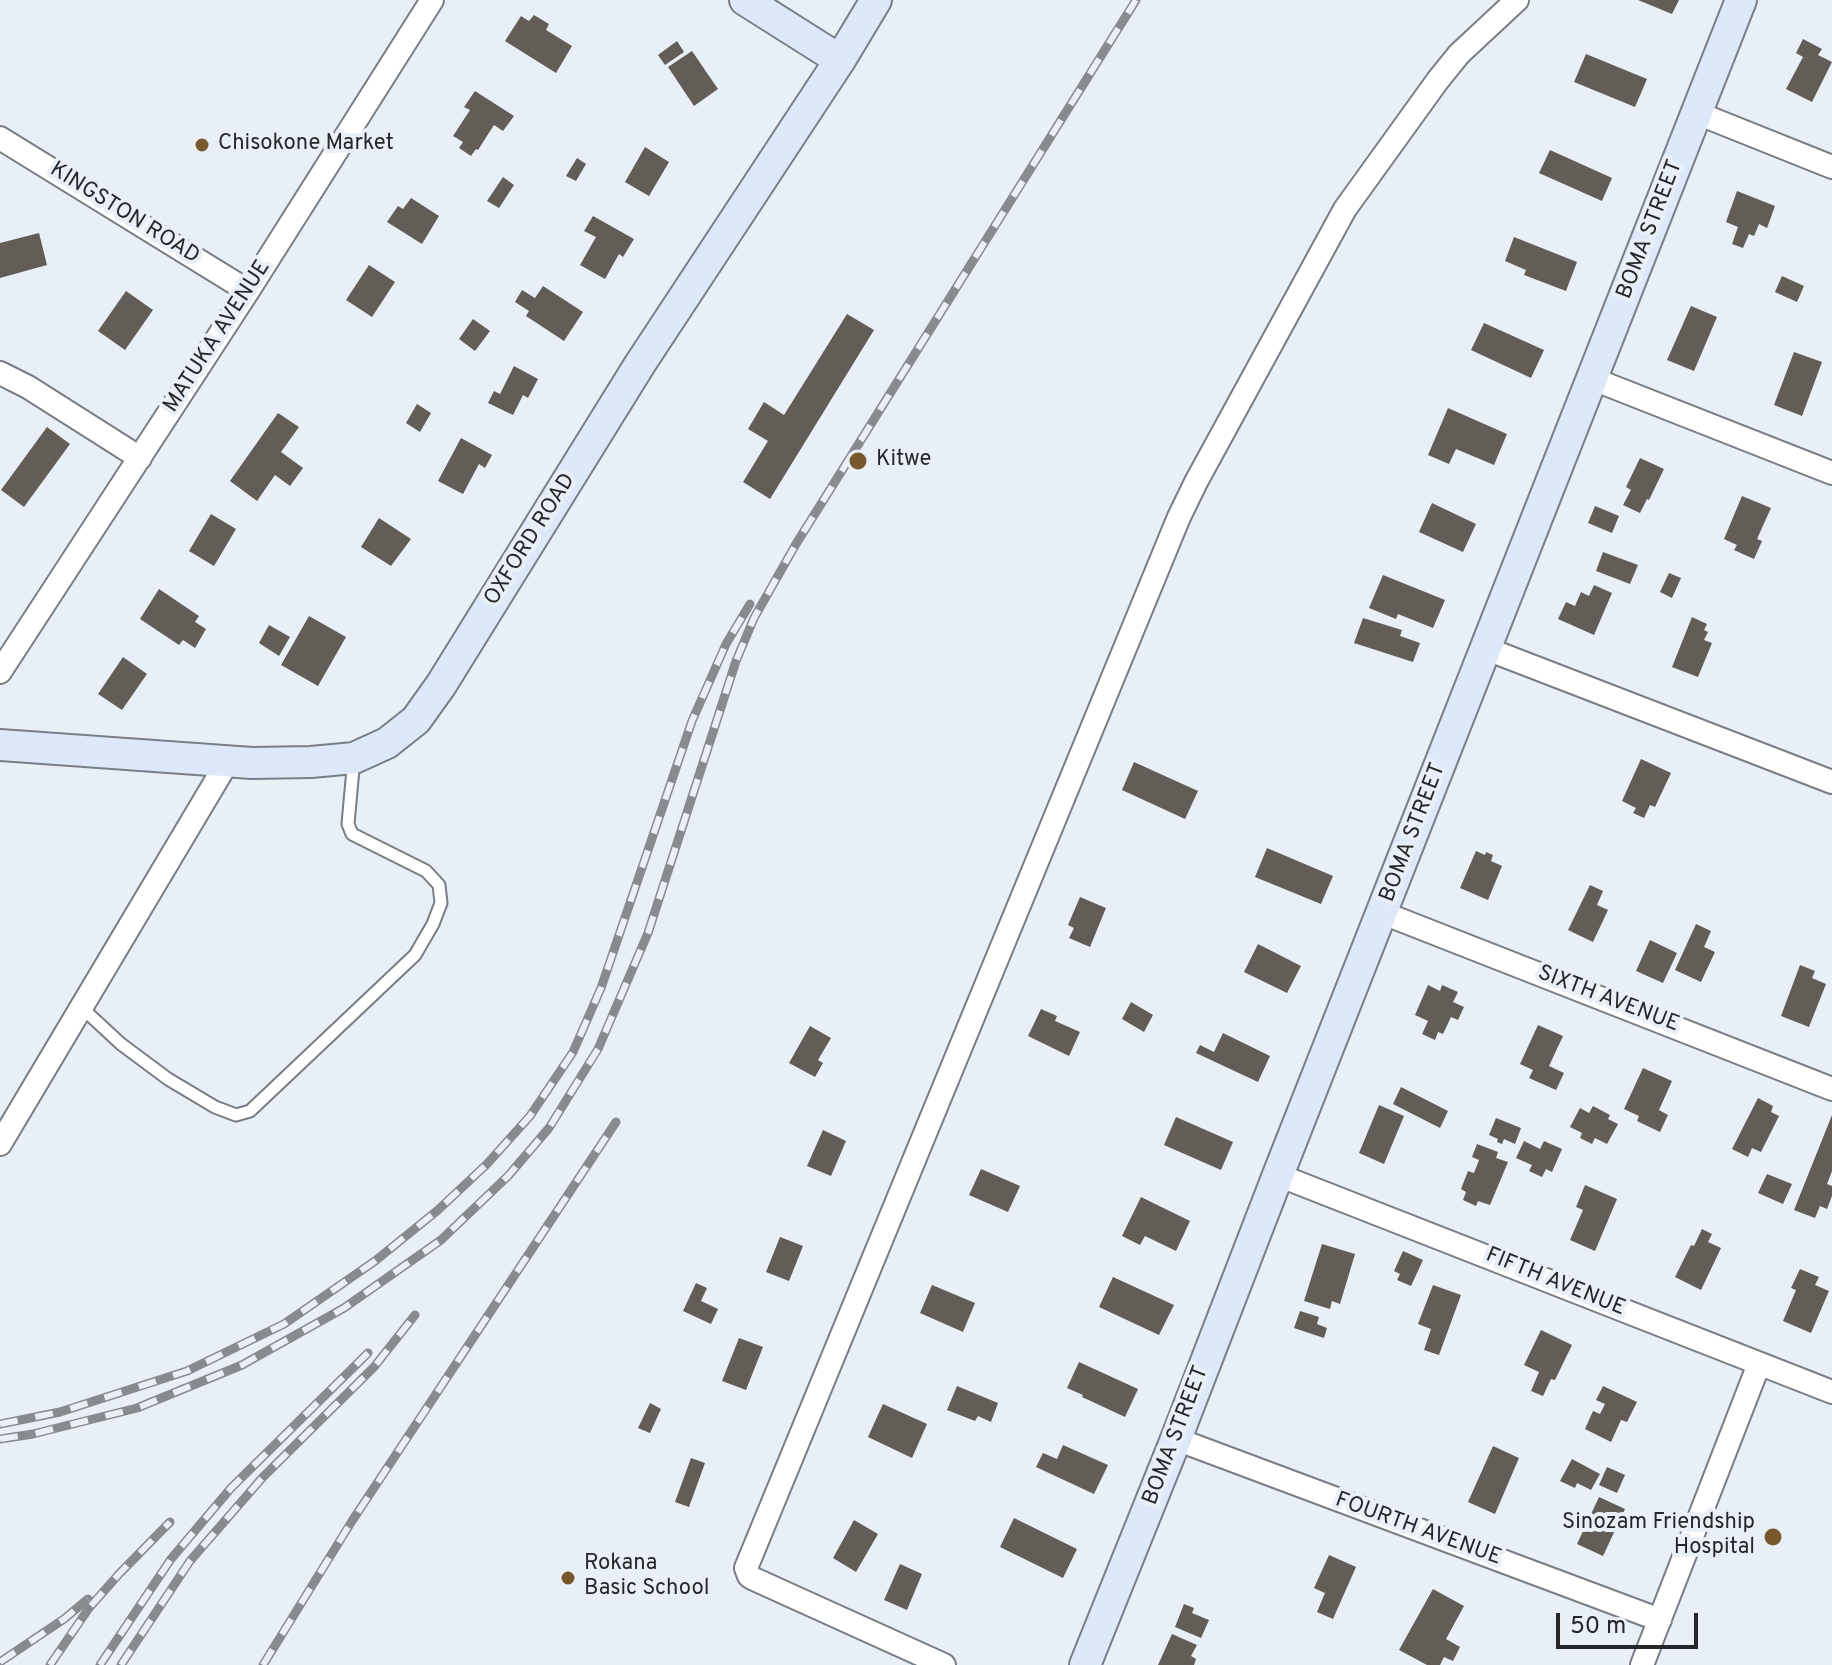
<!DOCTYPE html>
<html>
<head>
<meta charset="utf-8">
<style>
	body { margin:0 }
	#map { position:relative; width:1832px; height:1665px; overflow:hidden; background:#e9eff6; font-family:Overpass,sans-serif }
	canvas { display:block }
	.scale { position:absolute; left:1556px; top:1613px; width:142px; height:36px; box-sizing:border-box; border:4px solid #25272a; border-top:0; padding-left:10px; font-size:24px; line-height:28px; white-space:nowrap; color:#25272a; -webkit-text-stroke:6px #e9eff6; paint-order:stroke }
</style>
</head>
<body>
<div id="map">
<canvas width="1832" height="1665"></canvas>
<div class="scale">50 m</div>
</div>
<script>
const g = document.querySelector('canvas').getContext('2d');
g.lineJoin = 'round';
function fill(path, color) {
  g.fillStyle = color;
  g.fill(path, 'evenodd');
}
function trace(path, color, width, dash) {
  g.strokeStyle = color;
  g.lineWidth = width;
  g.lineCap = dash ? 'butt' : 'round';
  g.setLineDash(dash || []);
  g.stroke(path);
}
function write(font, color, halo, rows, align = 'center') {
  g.font = font + ' Overpass,sans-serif';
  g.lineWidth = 8;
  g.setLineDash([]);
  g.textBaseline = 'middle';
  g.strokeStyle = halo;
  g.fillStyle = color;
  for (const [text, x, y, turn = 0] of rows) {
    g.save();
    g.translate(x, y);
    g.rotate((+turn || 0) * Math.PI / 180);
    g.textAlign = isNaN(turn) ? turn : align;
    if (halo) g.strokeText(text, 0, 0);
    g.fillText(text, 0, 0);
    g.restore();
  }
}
fill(new Path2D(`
	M 1638,0 L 1679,0 L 1672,14 Z
	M 534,15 L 549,24 L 546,30 L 572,46 L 556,73 L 505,41 L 521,16 L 529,21 Z
	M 1803,39 L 1822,49 L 1818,55 L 1832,62 L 1812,102 L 1786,89 L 1803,57 L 1796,53 Z
	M 677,41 L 684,52 L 665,65 L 658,55 Z
	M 692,51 L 718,89 L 694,106 L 668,67 Z
	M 1586,54 L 1647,79 L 1635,107 L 1574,82 Z
	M 475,91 L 514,116 L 503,131 L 494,125 L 478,150 L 476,149 L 471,156 L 459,148 L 463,142 L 453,136 L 470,110 L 464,107 Z
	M 645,147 L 669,162 L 649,196 L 625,182 Z
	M 1550,150 L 1612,178 L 1602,201 L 1539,173 Z
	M 577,158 L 586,164 L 576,181 L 566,176 Z
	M 503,177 L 514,185 L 499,208 L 487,201 Z
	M 1737,191 L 1775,206 L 1767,228 L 1759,224 L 1754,236 L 1749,234 L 1743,248 L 1732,244 L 1738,227 L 1726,222 Z
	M 411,198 L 439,216 L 422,244 L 387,222 L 398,206 L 403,209 Z
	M 593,216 L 634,239 L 623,257 L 619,254 L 605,279 L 580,265 L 596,237 L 584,231 Z
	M 39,233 L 47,265 L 0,278 L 0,243 Z
	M 1514,237 L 1577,262 L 1566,291 L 1524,275 L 1526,270 L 1505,261 Z
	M 369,265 L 395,282 L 372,317 L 346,300 Z
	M 1782,276 L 1804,286 L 1797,302 L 1775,292 Z
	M 543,286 L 583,312 L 564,341 L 526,316 L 529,311 L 515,302 L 522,290 L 535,298 Z
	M 126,291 L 153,310 L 125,350 L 98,331 Z
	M 1691,306 L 1717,317 L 1694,371 L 1667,360 Z
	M 847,314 L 874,330 L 770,499 L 743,482 L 768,441 L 748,429 L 764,402 L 784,415 Z
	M 473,319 L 490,331 L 475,351 L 459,339 Z
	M 1484,323 L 1544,350 L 1531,378 L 1471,350 Z
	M 1794,352 L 1822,362 L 1802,416 L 1774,405 Z
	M 514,366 L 538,379 L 528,398 L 523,395 L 513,415 L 488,403 L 494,391 L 500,394 Z
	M 417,404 L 431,413 L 420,432 L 406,423 Z
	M 1448,408 L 1507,434 L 1494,465 L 1456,449 L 1449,464 L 1428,455 Z
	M 278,413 L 299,427 L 281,452 L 303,468 L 290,486 L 275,475 L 257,501 L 230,481 Z
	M 47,427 L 70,444 L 24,507 L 1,490 Z
	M 461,438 L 492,455 L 485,468 L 479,464 L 463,494 L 438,481 Z
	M 1640,458 L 1664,469 L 1649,500 L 1647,499 L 1640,513 L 1623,505 L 1631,490 L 1626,487 Z
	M 1742,496 L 1771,508 L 1757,539 L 1762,541 L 1754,559 L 1734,550 L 1737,545 L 1724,539 Z
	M 1432,503 L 1476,524 L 1463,552 L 1419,532 Z
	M 1595,506 L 1619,516 L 1612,533 L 1588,523 Z
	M 211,514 L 236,529 L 214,566 L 189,551 Z
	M 379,518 L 411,539 L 391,566 L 361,547 Z
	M 1603,552 L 1638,565 L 1630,584 L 1596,571 Z
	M 1669,573 L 1681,578 L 1672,598 L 1660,592 Z
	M 1383,575 L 1445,600 L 1433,628 L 1398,614 L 1396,619 L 1369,608 Z
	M 1594,585 L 1612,593 L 1594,635 L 1558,619 L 1566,602 L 1575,606 L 1581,592 L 1589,596 Z
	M 159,589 L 199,616 L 195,622 L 206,629 L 195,648 L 183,640 L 179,645 L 140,619 Z
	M 309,616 L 346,637 L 318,686 L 281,665 Z
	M 1692,617 L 1707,624 L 1704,630 L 1708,632 L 1704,640 L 1712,643 L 1698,677 L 1672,667 Z
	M 1363,618 L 1402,630 L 1400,636 L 1420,643 L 1413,662 L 1354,643 Z
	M 269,625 L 290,637 L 279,656 L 259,643 Z
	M 123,657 L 147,674 L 122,710 L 98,694 Z
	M 1641,759 L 1671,773 L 1655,807 L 1650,805 L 1644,818 L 1633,813 L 1636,808 L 1622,801 Z
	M 1134,762 L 1198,791 L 1185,819 L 1122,790 Z
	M 1267,848 L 1333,876 L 1321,904 L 1255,877 Z
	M 1476,851 L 1485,855 L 1486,852 L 1493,855 L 1491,861 L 1502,866 L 1488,900 L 1460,888 Z
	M 1590,885 L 1603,891 L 1597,905 L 1608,910 L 1593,942 L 1568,930 Z
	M 1080,897 L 1106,908 L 1090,947 L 1069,938 L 1074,928 L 1068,925 Z
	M 1696,924 L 1711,931 L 1704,947 L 1715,952 L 1701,982 L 1675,970 Z
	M 1650,940 L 1677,953 L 1663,983 L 1636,971 Z
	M 1258,944 L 1301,966 L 1287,993 L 1244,972 Z
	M 1800,965 L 1815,971 L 1812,978 L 1826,984 L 1809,1027 L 1781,1016 Z
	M 1428,985 L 1440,991 L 1442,985 L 1458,992 L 1453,1002 L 1464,1007 L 1458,1020 L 1451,1017 L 1443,1034 L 1438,1032 L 1435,1040 L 1422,1034 L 1428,1021 L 1415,1015 Z
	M 1131,1002 L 1153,1015 L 1144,1032 L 1122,1019 Z
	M 1041,1009 L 1057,1016 L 1055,1021 L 1080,1032 L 1069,1056 L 1028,1036 Z
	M 1538,1025 L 1563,1036 L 1549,1066 L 1564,1073 L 1556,1090 L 1529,1078 L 1533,1070 L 1520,1064 Z
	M 810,1026 L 831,1038 L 818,1060 L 823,1063 L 815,1077 L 789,1063 Z
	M 1223,1033 L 1270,1056 L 1258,1082 L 1196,1053 L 1200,1045 L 1214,1052 Z
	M 1643,1068 L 1672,1081 L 1659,1110 L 1668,1115 L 1660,1132 L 1637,1121 L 1639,1116 L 1624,1109 Z
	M 1401,1087 L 1448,1111 L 1440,1128 L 1393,1104 Z
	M 1758,1098 L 1773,1106 L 1771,1112 L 1779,1116 L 1761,1152 L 1752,1148 L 1748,1157 L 1732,1149 Z
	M 1379,1105 L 1404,1116 L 1384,1164 L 1359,1153 Z
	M 1593,1106 L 1610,1115 L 1608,1119 L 1618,1124 L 1607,1144 L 1595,1138 L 1592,1144 L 1580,1138 L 1582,1133 L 1570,1127 L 1580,1108 L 1589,1113 Z
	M 1832,1115 L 1832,1171 L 1827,1184 L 1832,1186 L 1832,1196 L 1827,1209 L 1820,1206 L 1815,1218 L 1794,1210 Z
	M 1176,1117 L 1233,1142 L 1221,1170 L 1164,1145 Z
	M 1496,1118 L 1521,1128 L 1515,1144 L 1504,1139 L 1502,1144 L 1497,1142 L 1498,1139 L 1489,1135 Z
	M 823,1130 L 846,1141 L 831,1176 L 807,1166 Z
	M 1524,1141 L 1540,1149 L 1544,1141 L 1562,1149 L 1552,1172 L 1546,1169 L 1542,1177 L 1529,1171 L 1532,1165 L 1516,1158 Z
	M 1477,1144 L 1498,1152 L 1496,1158 L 1508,1162 L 1490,1205 L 1478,1201 L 1476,1206 L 1463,1200 L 1466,1192 L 1461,1189 L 1468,1171 L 1474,1173 L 1479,1160 L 1472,1157 Z
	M 981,1169 L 1020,1186 L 1008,1212 L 969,1195 Z
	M 1767,1174 L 1792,1184 L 1783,1204 L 1758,1193 Z
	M 1585,1185 L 1617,1199 L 1595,1251 L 1570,1240 L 1583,1210 L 1576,1207 Z
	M 1141,1197 L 1190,1221 L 1176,1251 L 1145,1236 L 1140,1245 L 1122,1236 Z
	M 1702,1229 L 1712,1234 L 1708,1242 L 1721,1248 L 1701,1290 L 1675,1277 L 1691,1245 L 1694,1246 Z
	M 780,1237 L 803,1246 L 789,1281 L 766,1272 Z
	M 1322,1244 L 1355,1254 L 1340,1304 L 1332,1301 L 1330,1309 L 1304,1301 Z
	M 1403,1251 L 1423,1260 L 1411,1286 L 1397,1280 L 1400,1274 L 1394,1271 Z
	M 1800,1269 L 1819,1277 L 1815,1285 L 1829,1291 L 1811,1333 L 1783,1321 L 1796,1290 L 1791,1288 Z
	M 1113,1277 L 1174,1305 L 1159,1335 L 1099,1307 Z
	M 696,1283 L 707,1288 L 701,1301 L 718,1309 L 711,1324 L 683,1311 Z
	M 932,1285 L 975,1303 L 963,1332 L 920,1313 Z
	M 1433,1285 L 1461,1295 L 1439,1355 L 1424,1350 L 1431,1329 L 1418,1324 Z
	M 1300,1311 L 1319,1317 L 1317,1324 L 1327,1328 L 1324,1338 L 1294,1328 Z
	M 1541,1330 L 1572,1345 L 1555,1380 L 1551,1379 L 1543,1396 L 1531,1391 L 1539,1372 L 1524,1365 Z
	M 739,1338 L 763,1347 L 746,1390 L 722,1381 Z
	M 1079,1362 L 1138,1389 L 1125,1417 L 1082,1397 L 1083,1395 L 1067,1388 Z
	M 957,1386 L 998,1403 L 991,1422 L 978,1416 L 975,1421 L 947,1410 Z
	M 1603,1386 L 1637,1402 L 1627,1422 L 1621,1420 L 1611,1442 L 1585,1429 L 1593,1411 L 1600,1414 L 1605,1404 L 1596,1400 Z
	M 650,1403 L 661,1409 L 650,1433 L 638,1428 Z
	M 883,1404 L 927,1424 L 912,1458 L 868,1437 Z
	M 1063,1445 L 1108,1465 L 1094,1494 L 1036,1467 L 1043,1453 L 1057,1459 Z
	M 1493,1446 L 1519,1458 L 1495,1514 L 1468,1502 Z
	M 691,1458 L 705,1463 L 689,1507 L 675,1502 Z
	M 1572,1459 L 1600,1474 L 1591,1490 L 1577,1483 L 1575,1488 L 1560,1481 Z
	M 1607,1467 L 1625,1475 L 1617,1493 L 1599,1485 Z
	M 1599,1497 L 1625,1509 L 1603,1556 L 1577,1544 Z
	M 1014,1518 L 1077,1549 L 1063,1578 L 1000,1547 Z
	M 854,1520 L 878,1534 L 856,1572 L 833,1558 Z
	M 1329,1555 L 1356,1567 L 1333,1619 L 1317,1612 L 1325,1593 L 1314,1588 Z
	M 900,1564 L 922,1574 L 907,1610 L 884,1600 Z
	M 1433,1589 L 1464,1606 L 1446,1639 L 1460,1647 L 1453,1661 L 1444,1657 L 1440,1665 L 1427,1665 L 1399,1650 Z
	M 1184,1604 L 1194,1608 L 1192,1613 L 1209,1620 L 1201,1638 L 1175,1627 Z
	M 1172,1634 L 1197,1645 L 1191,1656 L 1196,1659 L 1194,1665 L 1158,1665 Z`), '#625d57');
const lane = new Path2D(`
	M 81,1007 L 121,1044 L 168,1079 L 215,1107 L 236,1115 L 250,1111 L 415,955 L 433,924 L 441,903 L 439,885 L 426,871 L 352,834 L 348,824 L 354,758`);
const street = new Path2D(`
	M 1697,113 L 1832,167
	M 0,138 L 248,291
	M 0,373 L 28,387 L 140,458
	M 1593,379 L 1832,473
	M 1487,649 L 1832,782
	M 0,672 L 248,291 L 432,0
	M 1383,913 L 1832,1089
	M 0,1144 L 228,761
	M 1278,1175 L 1832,1392
	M 1176,1439 L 1660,1620
	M 944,1665 L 754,1579 L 749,1576 L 746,1568 L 1179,517 L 1196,482 L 1345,209 L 1438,80 L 1459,54 L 1517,0
	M 1642,1665 L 1759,1364`);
const secondary = new Path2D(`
	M 745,0 L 840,60
	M 0,745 L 252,763 L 311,762 L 354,758 L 387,743 L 416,720 L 441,685 L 640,364 L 840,60 L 876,0
	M 1085,1665 L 1176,1439 L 1278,1175 L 1741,0`);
trace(lane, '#797e84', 15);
trace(street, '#797e84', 26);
trace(secondary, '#797e84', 34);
trace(lane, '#fff', 11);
trace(street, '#fff', 22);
trace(secondary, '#dde9fb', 30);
const rail = new Path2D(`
	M 0,1424 L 60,1412 L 187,1371 L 284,1324 L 375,1261 L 438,1210 L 487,1164 L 530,1116 L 573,1052 L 601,988 L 692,721 L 726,644 L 750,604
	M 0,1439 L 33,1434 L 137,1408 L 242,1365 L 344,1308 L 441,1240 L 508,1176 L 549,1128 L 598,1049 L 648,933 L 736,661 L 754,618 L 796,544 L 1136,0
	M 0,1662 L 64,1619 L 88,1599
	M 50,1665 L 89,1608 L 119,1574 L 170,1522
	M 100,1665 L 171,1559 L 231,1488 L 368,1353
	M 121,1665 L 190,1561 L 263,1477 L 374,1367 L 415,1315
	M 263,1665 L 352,1521 L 616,1122`);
trace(rail, '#878b90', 9);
trace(rail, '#e9eff6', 6, [18]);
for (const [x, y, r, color] of [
	[202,145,8,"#78592e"],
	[858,461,10,"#78592e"],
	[1773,1537,10,"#78592e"],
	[568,1578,8,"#78592e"]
]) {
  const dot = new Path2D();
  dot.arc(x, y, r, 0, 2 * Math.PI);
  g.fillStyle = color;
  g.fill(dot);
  trace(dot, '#e9eff6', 3);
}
write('22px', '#25272a', '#e9eff6', [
	["Chisokone Market",218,145],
	["Kitwe",876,461],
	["Sinozam Friendship",1755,1524,"right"],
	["Hospital",1755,1549,"right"],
	["Rokana",584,1565],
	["Basic School",584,1590]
], 'left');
write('22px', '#25272a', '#e9eff6', [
	["KINGSTON ROAD",124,214,32],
	["BOMA STREET",1651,230,-69],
	["MATUKA AVENUE",218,337,-57],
	["OXFORD ROAD",531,540,-58],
	["BOMA STREET",1414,833,-69],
	["SIXTH AVENUE",1608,1000,21],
	["FIFTH AVENUE",1555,1283,22],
	["BOMA STREET",1177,1436,-69],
	["FOURTH AVENUE",1418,1530,20]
]);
</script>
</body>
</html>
